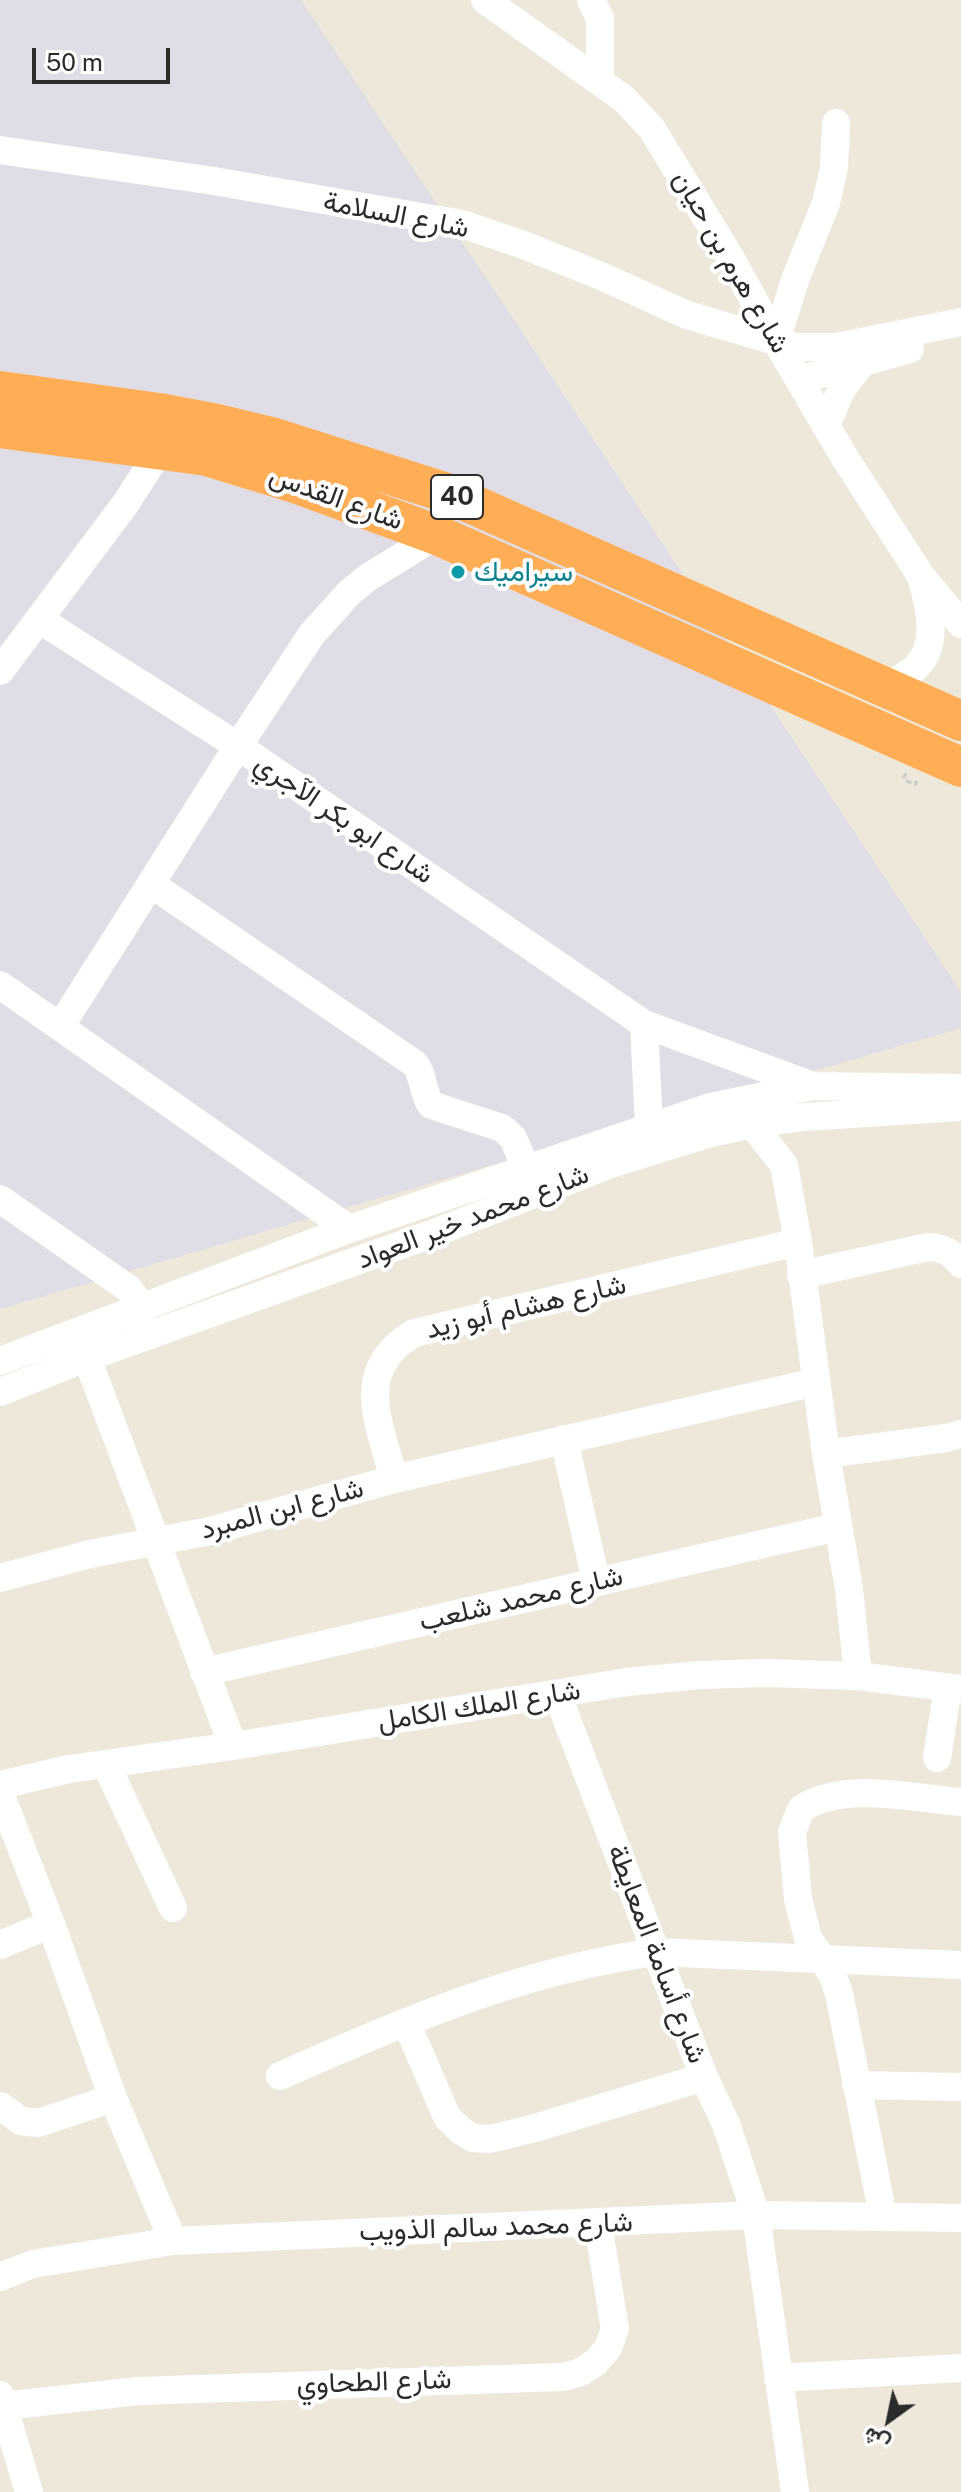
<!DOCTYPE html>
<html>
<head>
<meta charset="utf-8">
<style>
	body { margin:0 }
	#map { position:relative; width:961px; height:2492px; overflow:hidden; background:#eee8db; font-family:"Public Sans",Vazirmatn,sans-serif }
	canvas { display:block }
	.north { position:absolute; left:849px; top:2380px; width:80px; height:80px; -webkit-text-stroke:6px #fff; paint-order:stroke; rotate:213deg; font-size:22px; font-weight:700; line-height:32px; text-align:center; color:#2b2b2b }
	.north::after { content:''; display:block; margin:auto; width:28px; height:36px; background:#2b2b2b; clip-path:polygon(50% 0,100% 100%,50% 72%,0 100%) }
	.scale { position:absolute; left:32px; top:48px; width:138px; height:36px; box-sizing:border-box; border:4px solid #2b2b2b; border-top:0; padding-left:10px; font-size:24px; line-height:28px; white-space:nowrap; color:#2b2b2b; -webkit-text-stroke:6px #fff; paint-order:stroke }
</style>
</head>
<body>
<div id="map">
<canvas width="961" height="2492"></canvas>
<div class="north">ش</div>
<div class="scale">50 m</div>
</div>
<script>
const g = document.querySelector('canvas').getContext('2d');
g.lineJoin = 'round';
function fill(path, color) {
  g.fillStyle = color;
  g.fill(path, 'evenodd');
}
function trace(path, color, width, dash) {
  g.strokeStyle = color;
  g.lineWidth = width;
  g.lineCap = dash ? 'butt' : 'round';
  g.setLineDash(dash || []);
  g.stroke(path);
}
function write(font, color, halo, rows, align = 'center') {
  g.font = font + ' "Public Sans",Vazirmatn,sans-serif';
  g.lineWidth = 8;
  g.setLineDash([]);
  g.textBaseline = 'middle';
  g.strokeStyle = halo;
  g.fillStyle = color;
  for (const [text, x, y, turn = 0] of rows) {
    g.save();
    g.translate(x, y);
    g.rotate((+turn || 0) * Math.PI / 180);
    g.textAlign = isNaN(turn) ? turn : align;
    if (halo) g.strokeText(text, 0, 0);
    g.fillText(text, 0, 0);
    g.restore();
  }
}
fill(new Path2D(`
	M 0,0 L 301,0 L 961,992 L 961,1028 L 0,1309 Z`), '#e0dde6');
trace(new Path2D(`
	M 906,773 L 903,779 L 915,785 L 917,781`), '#ccc', 3, [6, 4]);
trace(new Path2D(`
	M 485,0 L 624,99 L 652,129 L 730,257 L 776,341 L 845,458 L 921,576 L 961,624
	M 591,0 L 600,18 L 600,82
	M 0,150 L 214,181 L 462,224 L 521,244 L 601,276 L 687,315 L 796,347 L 836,347 L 961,322
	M 776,341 L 795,280 L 826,203 L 834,168 L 836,123
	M 799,380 L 910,349
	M 826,426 L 841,390 L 862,363
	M 40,620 L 238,746 L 644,1024 L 813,1086
	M 0,671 L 126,503 L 160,450
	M 887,686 C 897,680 910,674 918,665 C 939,642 929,606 922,580
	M 151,884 L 415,1064 C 424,1075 422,1092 431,1105 L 502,1128 L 513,1138 L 526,1168
	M 0,985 L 349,1229
	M 644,1024 L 649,1126
	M 60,1027 L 238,746 L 312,634 L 349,593 L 367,578 L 437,535
	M 752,1124 L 784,1165 L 798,1242 L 826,1454 L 849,1589 L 858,1676
	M 0,1199 L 129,1289 L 136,1299 L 141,1324
	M 801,1275 L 928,1247 C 944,1248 951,1252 961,1264
	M 81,1342 L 233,1746
	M 0,1361 L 349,1229 L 710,1107 L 813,1086 L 961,1088
	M 0,1392 L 88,1357 L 429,1235 L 611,1164 L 711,1133 L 752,1124 L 804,1117 L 961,1107
	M 564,1439 L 596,1581
	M 826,1454 L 946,1438 L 961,1434
	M 394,1479 C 379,1422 352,1370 414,1333 L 798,1242
	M 0,1578 L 90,1554 L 210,1531 L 394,1479 L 816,1382
	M 204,1672 L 837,1527
	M 557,1694 L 704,2077 L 726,2124 L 756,2215 L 795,2492
	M 937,1758 L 948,1687
	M 106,1764 L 173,1908
	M 0,1785 L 69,1769 L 233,1746 L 627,1682 L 700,1675 L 767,1673 L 858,1676 L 961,1689
	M 0,1793 L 51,1924 L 113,2098 L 173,2241
	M 0,1945 L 51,1924
	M 406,2022 L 447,2117 L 460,2130 L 473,2138 L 490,2139 L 535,2128 L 704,2077
	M 280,2076 C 401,2022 523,1970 656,1952 L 961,1965
	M 856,2085 L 961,2087
	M 0,2106 L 21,2121 L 38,2123 L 113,2098
	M 883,2216 L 839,1993 L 832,1974 L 808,1938 L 798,1899 L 792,1832 L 801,1809 C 842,1781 913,1798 961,1802
	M 0,2277 L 33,2264 L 173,2241 L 756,2215 L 961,2218
	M 778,2378 L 961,2368
	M 0,2395 L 29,2492
	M 4,2406 L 138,2391 L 563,2377 L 581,2372 L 596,2362 L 608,2348 L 615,2329 L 598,2224`), '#fff', 28);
trace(new Path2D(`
	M 0,391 L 159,413 L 217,424 L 275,438 L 447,493 L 961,721
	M 0,428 L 207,456 L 292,482 L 437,535 L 961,767`), '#ffae55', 40);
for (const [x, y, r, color] of [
	[458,572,8,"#0f9aa8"]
]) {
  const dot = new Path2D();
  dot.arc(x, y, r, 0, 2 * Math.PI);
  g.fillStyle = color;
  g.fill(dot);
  trace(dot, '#fff', 3);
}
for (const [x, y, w] of [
	[457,497,52]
]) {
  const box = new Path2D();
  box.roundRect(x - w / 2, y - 22, w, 44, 6);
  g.fillStyle = '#fff';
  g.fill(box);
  trace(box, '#2b2b2b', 2);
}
write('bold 26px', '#2b2b2b', null, [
	["40",457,497]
]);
write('28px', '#2b2b2b', '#fff', [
	["شارع السلامة",396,215,11],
	["شارع هرم بن حيان",731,262,60],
	["شارع القدس",336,498,20],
	["شارع ابو بكر الآجري",344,819,34],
	["شارع محمد خير العواد",473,1217,-21],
	["شارع هشام أبو زيد",526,1307,-13],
	["شارع ابن المبرد",282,1509,-15],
	["شارع محمد شلعب",521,1599,-13],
	["شارع الملك الكامل",479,1706,-9],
	["شارع أسامة المعايطة",657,1954,69],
	["شارع محمد سالم الذويب",496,2227,-2],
	["شارع الطحاوي",374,2382,-2]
]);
write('28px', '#0d838f', '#fff', [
	["سيراميك",474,572]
], 'left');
</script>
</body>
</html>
